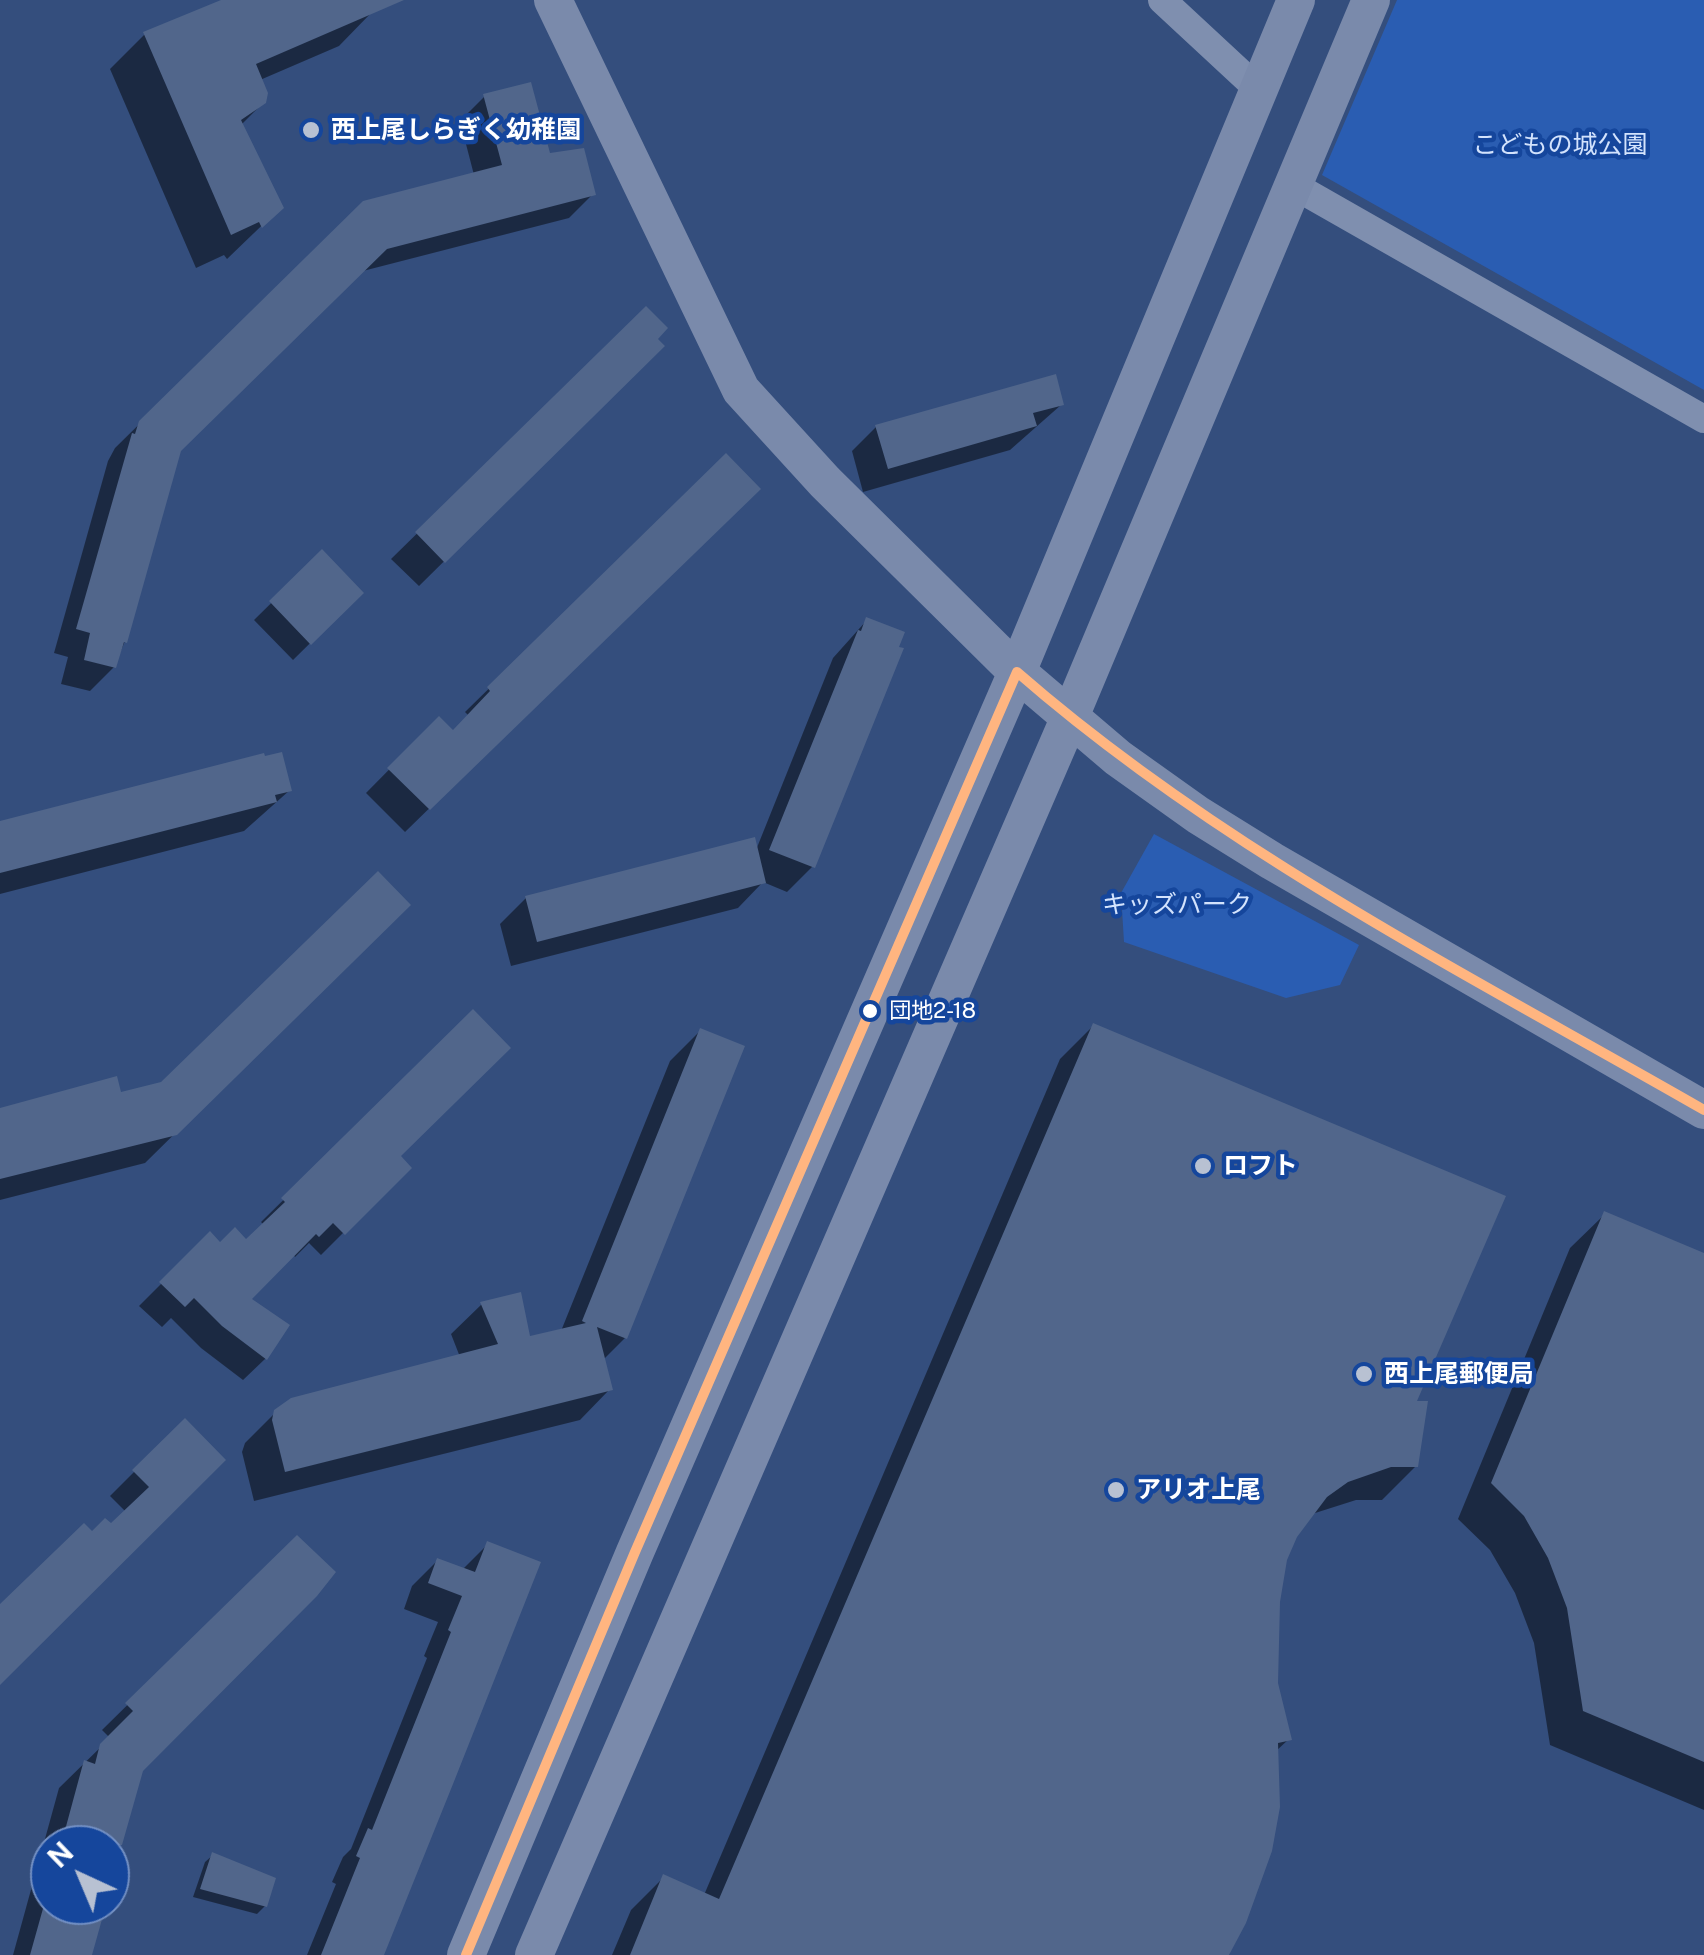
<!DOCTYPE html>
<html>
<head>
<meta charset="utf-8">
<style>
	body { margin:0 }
	#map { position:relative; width:1704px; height:1955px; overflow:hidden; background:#344e7d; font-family:"Public Sans",sans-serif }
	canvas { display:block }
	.north { position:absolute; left:30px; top:1825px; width:100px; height:100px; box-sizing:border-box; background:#15469c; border:2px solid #7390c4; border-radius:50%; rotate:316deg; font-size:28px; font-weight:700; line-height:40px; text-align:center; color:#fff }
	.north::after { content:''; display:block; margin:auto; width:35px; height:45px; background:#b8c1d2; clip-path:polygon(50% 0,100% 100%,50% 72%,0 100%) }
</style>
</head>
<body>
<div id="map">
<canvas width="1704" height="1955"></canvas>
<div class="north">N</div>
</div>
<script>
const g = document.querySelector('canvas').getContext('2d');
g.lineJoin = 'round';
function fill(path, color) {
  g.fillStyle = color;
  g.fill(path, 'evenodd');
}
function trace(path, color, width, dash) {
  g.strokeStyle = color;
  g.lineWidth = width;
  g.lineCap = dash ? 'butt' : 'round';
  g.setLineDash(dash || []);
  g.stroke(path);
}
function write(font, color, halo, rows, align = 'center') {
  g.font = font + ' "Public Sans","Noto Sans JP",sans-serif';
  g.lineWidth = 9;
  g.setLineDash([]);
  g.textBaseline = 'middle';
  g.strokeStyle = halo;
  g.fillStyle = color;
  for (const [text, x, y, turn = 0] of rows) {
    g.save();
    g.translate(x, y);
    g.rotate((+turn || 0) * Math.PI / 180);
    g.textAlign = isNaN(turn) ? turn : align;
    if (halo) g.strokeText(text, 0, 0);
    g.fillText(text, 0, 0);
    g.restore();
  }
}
fill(new Path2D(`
	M 1397,0 L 1704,0 L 1704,390 L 1322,175 Z
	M 1154,834 L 1359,945 L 1340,985 L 1286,998 L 1124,942 L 1121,893 Z`), '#2a5db2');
fill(new Path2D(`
	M 227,0 L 369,0 L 373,11 L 339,46 L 260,80 L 258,108 L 241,125 L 281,207 L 227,259 L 224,255 L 196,268 L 110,69 L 144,35 Z
	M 484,97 L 593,194 L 569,218 L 359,272 L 179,450 L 125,641 L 114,667 L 90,691 L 61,684 L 68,657 L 54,653 L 108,461 L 115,448 L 364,203 L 474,175 L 460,121 Z
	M 646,309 L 655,339 L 662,346 L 419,586 L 391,559 Z
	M 1061,405 L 1010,450 L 863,492 L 852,451 L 876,427 Z
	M 726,456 L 757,489 L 405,832 L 366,793 L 439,719 L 453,733 L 469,716 L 465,712 Z
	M 322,553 L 361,593 L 293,660 L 254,620 Z
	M 867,620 L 812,867 L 787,892 L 763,882 L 738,908 L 511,966 L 500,924 L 526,898 L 756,850 L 833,658 Z
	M 290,790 L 244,831 L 0,894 L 0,823 Z
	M 407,905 L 145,1163 L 0,1200 L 0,1110 L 119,1095 L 163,1085 Z
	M 473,1013 L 397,1156 L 408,1168 L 321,1255 L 309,1243 L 295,1257 L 293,1254 L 248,1299 L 287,1326 L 265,1359 L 243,1380 L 201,1348 L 171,1318 L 162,1327 L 139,1306 L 210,1235 L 220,1245 L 246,1242 L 264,1225 L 261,1222 Z
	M 1093,1026 L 1414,1403 L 1416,1466 L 1382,1500 L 1356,1500 L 1312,1514 L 1295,1535 L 1284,1559 L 1277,1602 L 1275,1683 L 1289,1739 L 1275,1752 L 1229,1955 L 612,1955 L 631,1910 L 664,1877 L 704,1895 L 1060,1059 Z
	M 700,1031 L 625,1338 L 603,1360 L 610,1389 L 580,1420 L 254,1501 L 242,1452 L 245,1443 L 276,1412 L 460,1357 L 451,1334 L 482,1304 L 528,1339 L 561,1331 L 670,1061 Z
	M 1605,1214 L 1704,1256 L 1704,1810 L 1550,1745 L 1534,1643 L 1515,1593 L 1490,1550 L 1458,1519 L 1570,1248 Z
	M 185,1421 L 222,1460 L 0,1681 L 0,1608 L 92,1534 L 111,1527 L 126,1512 L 110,1496 Z
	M 297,1538 L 141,1769 L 110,1880 L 110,1845 L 50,1845 L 50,1905 L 103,1905 L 89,1955 L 13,1955 L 59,1788 L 110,1738 L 102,1730 Z
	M 488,1544 L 381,1955 L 307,1955 L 336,1884 L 332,1882 L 343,1857 L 351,1849 L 427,1658 L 424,1656 L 438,1622 L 404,1609 L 412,1586 L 438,1560 L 462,1570 Z
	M 213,1855 L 265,1906 L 257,1914 L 193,1897 L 205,1862 Z`), '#0007');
fill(new Path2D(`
	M 221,0 L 404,0 L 256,64 L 268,93 L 266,103 L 241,120 L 284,208 L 262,228 L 259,222 L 231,235 L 143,32 Z
	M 531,82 L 550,153 L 584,148 L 596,195 L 387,249 L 181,451 L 127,643 L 124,642 L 116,668 L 84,660 L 90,633 L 76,629 L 132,433 L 135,434 L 139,421 L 363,201 L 502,165 L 483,94 Z
	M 646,306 L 668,328 L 658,339 L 665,346 L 445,563 L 415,532 Z
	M 1056,374 L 1064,405 L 1033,413 L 1037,426 L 888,469 L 875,425 Z
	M 726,453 L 761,489 L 430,810 L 387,768 L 439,716 L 453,730 L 490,691 L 487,687 Z
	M 322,549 L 364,593 L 311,645 L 269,601 Z
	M 866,617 L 905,632 L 899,647 L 904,648 L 815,868 L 769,850 L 858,630 L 861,631 Z
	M 282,752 L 292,791 L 275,795 L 277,802 L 0,873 L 0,821 L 264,753 L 265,756 Z
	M 755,837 L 766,883 L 537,942 L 525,896 Z
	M 378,871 L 411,905 L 177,1135 L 0,1179 L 0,1108 L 117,1076 L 121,1092 L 161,1082 Z
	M 473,1009 L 511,1048 L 401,1156 L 412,1168 L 345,1235 L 333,1223 L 319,1237 L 316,1234 L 252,1299 L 290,1325 L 267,1360 L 222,1326 L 194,1298 L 185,1307 L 159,1282 L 210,1231 L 220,1242 L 235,1227 L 246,1239 L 285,1202 L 281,1198 Z
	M 1093,1023 L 1506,1196 L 1417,1401 L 1428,1401 L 1418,1467 L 1391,1467 L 1348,1482 L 1327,1497 L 1297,1537 L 1287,1560 L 1280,1602 L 1278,1683 L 1292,1740 L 1278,1743 L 1280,1807 L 1272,1851 L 1246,1923 L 1229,1955 L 630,1955 L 663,1874 L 719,1899 Z
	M 700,1028 L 745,1046 L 627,1339 L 597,1327 L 613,1390 L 285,1472 L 272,1420 L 274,1410 L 291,1398 L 498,1344 L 480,1302 L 521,1292 L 530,1336 L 586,1323 L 582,1321 Z
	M 1604,1211 L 1704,1253 L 1704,1762 L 1583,1711 L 1567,1608 L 1548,1558 L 1524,1516 L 1491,1483 Z
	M 185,1418 L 226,1460 L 0,1685 L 0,1604 L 84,1523 L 92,1531 L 105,1518 L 111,1523 L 149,1487 L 132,1470 Z
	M 297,1535 L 336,1572 L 317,1596 L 143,1771 L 122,1845 L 61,1845 L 84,1760 L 95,1764 L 100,1744 L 133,1711 L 125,1703 Z
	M 487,1541 L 541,1562 L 453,1784 L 384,1955 L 321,1955 L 360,1858 L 356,1856 L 368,1828 L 372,1830 L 451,1632 L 448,1630 L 462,1596 L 428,1583 L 437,1558 L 475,1572 Z
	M 212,1852 L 276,1878 L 267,1907 L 200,1889 Z
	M 44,1905 L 106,1905 L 92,1955 L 30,1955 Z`), '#51668b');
trace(new Path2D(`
	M 1162,0 L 1259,90
	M 1293,185 L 1704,419`), '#7f8faf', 28);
trace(new Path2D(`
	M 553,0 L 741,390 L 825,482 L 1017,672 L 1118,758 L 1198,815 L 1272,861 L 1704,1110
	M 466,1955 L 635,1552 L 1017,672 L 1296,0
	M 534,1955 L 1069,719 L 1371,0`), '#7a8aab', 38);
trace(new Path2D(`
	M 466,1955 L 635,1552 L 1017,672 C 1222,851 1469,975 1704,1110`), '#ffb580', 10);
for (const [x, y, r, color] of [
	[311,130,10,"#b8c1d2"],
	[870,1011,9,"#fff"],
	[1203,1166,10,"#b8c1d2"],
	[1364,1374,10,"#b8c1d2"],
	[1116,1490,10,"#b8c1d2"]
]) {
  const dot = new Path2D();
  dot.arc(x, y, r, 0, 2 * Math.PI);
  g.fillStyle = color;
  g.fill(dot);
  trace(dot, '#15469c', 4);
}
write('22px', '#fff', '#15469c', [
	["団地2-18",889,1011]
], 'left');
write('bold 25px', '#fff', '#15469c', [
	["西上尾しらぎく幼稚園",331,130],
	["ロフト",1223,1166],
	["西上尾郵便局",1384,1374],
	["アリオ上尾",1136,1490]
], 'left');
write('25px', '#d3e3fd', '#15469c', [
	["こどもの城公園",1560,145],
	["キッズパーク",1177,905]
]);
</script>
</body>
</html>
